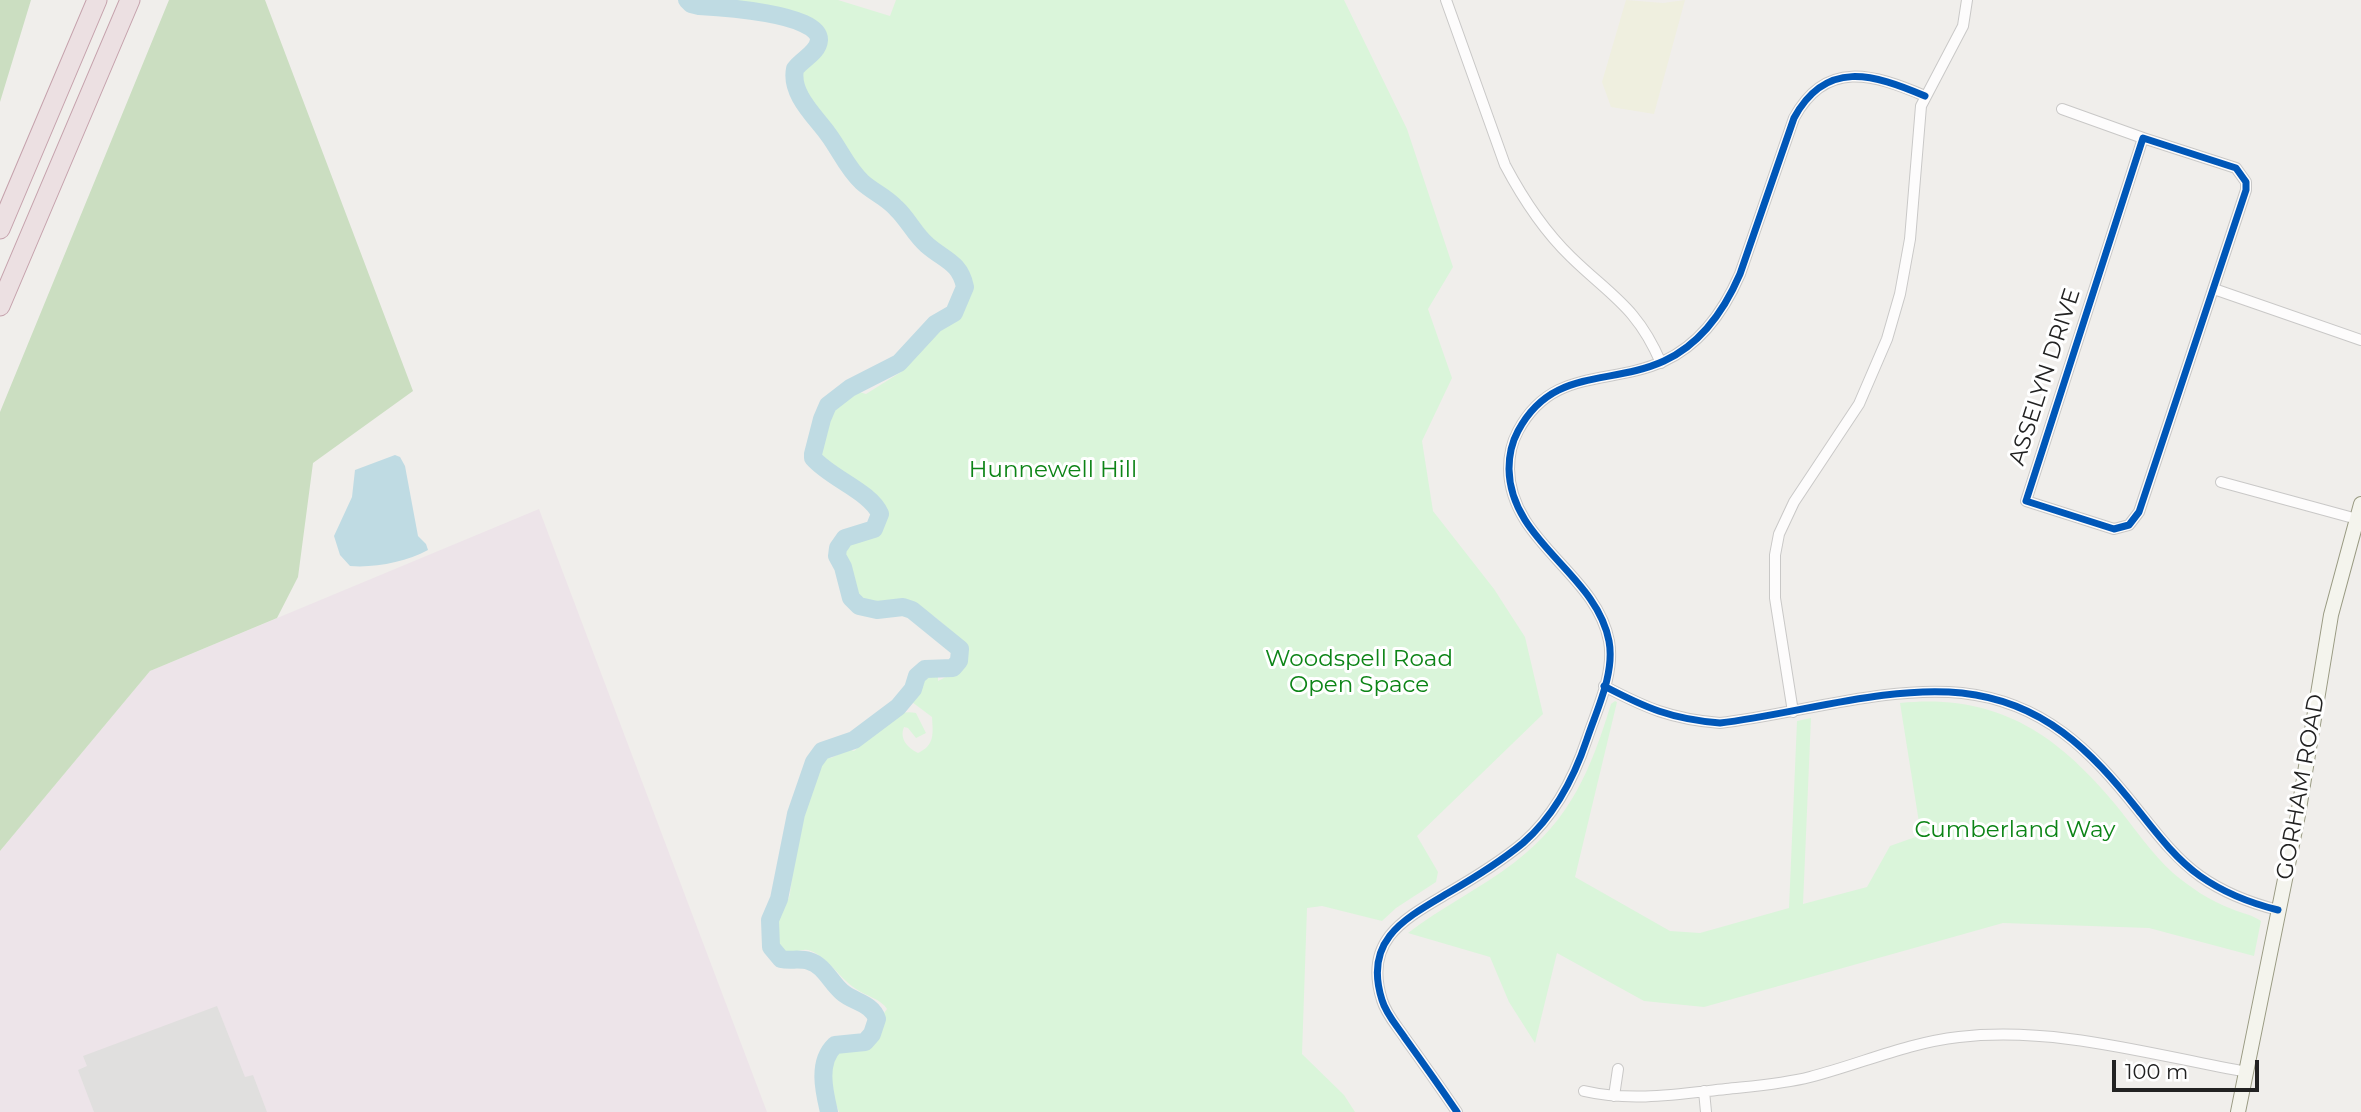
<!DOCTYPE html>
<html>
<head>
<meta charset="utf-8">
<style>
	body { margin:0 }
	#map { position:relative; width:2361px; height:1112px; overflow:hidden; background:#f0eeeb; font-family:Montserrat,sans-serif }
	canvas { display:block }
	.scale { position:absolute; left:2112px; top:1060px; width:147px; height:32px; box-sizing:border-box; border:4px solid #222; border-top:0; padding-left:9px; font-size:21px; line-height:24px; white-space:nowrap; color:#222; -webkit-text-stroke:5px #fff; paint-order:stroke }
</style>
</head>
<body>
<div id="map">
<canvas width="2361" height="1112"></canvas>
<div class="scale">100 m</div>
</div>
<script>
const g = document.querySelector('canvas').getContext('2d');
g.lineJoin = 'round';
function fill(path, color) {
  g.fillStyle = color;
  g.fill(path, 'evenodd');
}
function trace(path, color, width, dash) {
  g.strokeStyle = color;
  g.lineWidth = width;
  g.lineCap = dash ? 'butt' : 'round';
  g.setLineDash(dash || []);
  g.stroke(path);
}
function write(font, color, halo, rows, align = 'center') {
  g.font = font + ' Montserrat,sans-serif';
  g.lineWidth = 6;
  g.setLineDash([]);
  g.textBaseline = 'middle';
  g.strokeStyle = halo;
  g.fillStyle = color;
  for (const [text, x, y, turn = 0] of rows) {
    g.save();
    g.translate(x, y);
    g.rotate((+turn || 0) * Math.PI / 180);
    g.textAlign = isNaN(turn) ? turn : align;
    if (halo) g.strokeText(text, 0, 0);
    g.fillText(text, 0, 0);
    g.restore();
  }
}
fill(new Path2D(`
	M 539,509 L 767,1112 L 0,1112 L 0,851 L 150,671 Z`), '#ede4e9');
fill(new Path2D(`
	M 1626,0 L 1663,3 L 1685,0 L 1654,114 L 1611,107 L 1602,82 Z`), '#efefdf');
fill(new Path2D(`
	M 0,0 L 31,0 L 0,102 Z
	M 169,0 L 265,0 L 413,391 L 313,463 L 298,577 L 277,618 L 150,671 L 0,851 L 0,412 Z`), '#cbdec1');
fill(new Path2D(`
	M 716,0 L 838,0 L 890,16 L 896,0 L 1344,0 L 1407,129 L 1453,267 L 1428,309 L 1452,378 L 1422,441 L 1433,511 L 1494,589 L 1525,637 L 1543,714 L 1417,836 L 1438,872 L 1436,882 L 1396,908 L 1382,921 L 1322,906 L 1307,908 L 1302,1054 L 1344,1095 L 1355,1112 L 839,1112 L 830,1089 L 830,1060 L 842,1049 L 856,1050 L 864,1047 C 868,1041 872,1038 876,1032 C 882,1024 880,1017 887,1009 C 881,999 866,996 856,989 C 839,978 830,959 811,951 C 801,946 789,959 781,949 C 776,943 775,935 776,928 C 776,914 787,907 790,894 C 795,863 799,767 829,753 L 827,757 L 831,758 L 849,749 L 854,751 C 873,735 890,707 916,713 L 926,733 L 916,738 L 908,728 L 904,727 C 899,739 908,748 918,753 C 935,745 933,734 932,717 L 912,702 C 912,685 918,671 938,672 L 938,681 C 985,661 948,620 917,607 C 901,600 884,606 867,605 L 851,591 L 849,584 L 853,576 L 842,552 C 844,549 845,545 848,543 C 856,536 871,540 877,529 C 892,501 826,474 817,452 L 820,448 L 825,424 L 839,398 L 844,400 L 856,391 L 866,394 L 901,372 L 932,336 L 954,322 L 966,306 L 971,280 L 962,266 L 936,243 L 894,197 L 870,179 L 842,151 L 833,130 L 806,96 L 797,76 C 802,69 812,65 815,56 C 825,33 803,13 782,9 C 773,7 764,8 754,7 C 742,5 729,2 716,0 Z
	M 1615,701 L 1617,702 L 1575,877 L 1670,931 L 1700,933 L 1789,908 L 1797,721 L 1811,718 L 1803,904 L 1867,887 L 1890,846 L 1921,835 L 1900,703 C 1996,693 2056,733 2115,804 C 2134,827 2151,853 2173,873 C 2191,888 2210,901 2232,909 C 2241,913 2253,915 2261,921 L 2254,956 L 2149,928 L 2003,923 L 1704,1007 L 1644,1001 L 1557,953 L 1535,1043 L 1509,1002 L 1490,957 L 1408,933 C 1442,907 1481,888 1515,862 C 1571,819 1591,769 1611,704 Z`), '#daf5da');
fill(new Path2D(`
	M 217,1006 L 245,1077 L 253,1075 L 267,1112 L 94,1112 L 78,1070 L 87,1066 L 83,1056 Z`), '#e0dfde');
fill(new Path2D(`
	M 395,455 L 400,457 L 405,466 L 418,536 L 426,544 L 428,550 C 406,562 375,568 350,566 L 340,555 L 334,536 L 352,497 L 355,470 Z`), '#bfdbe3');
trace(new Path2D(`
	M 687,0 L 691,4 L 699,6 C 718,7 820,13 819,40 C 818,53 802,59 795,69 C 790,94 815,116 828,134 C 840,150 847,168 862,182 C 873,192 886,197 896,208 C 908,219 915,235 927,245 C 944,260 960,262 965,287 L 954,313 L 935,324 L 899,363 L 850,388 L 828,405 L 822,419 L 813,454 L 813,458 C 830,478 871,492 880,514 L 874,529 L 845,538 L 838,548 L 837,556 L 843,567 L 851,598 L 859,606 L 877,610 L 903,607 L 912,610 L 960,649 L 959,661 L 953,668 L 925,669 L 917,676 L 913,689 L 898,707 L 854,740 L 822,751 L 814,762 L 796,814 L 779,899 L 770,920 L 771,947 L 781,959 C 790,961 800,958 809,961 C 824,965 831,983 842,992 C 853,1002 872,1003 877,1019 L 872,1034 L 865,1042 L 835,1045 C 817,1062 824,1091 829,1112`), '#bfdbe3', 18);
const street = new Path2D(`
	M 1446,0 L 1505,165 C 1523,199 1543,230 1571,257 C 1611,296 1637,307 1661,363
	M 2062,109 L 2143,138
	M 2143,138 L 2236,168 L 2246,182 L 2246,190 L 2139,512 L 2129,525 L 2114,529 L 2026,501 Z
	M 2214,289 L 2361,340
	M 2221,482 L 2357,519
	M 1604,686 C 1646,708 1671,719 1720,723 C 1796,714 1887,685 1962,693 C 2044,702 2090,750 2138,810 C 2157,834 2176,859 2200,876 C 2224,893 2250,903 2278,910
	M 1793,712 L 1775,598 L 1775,555 L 1779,534 L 1794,502 L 1859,404 L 1887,339 L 1900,294 L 1910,239 L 1921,106 L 1963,26 L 1967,0
	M 1584,1091 C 1631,1102 1679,1094 1726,1089 C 1754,1086 1783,1084 1810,1077 C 1861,1064 1906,1043 1959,1037 C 2056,1026 2152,1055 2247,1072
	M 1704,1091 L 1706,1112
	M 1614,1096 L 1618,1069
	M 1457,1112 C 1440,1087 1423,1063 1405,1038 C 1397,1026 1386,1014 1382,1000 C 1363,940 1404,919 1448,893 C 1474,878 1500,862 1523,843 C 1554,816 1574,778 1587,739 C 1597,709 1615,673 1609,641 C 1596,573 1510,542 1509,469 C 1509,456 1512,442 1518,431 C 1552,367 1609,386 1664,361 C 1701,344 1724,311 1740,274 L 1794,118 C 1826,59 1873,74 1925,96`);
const secondary = new Path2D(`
	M 2238,1112 L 2298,815 L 2331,615 L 2361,504`);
const highway = new Path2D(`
	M 0,229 L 97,0
	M 0,306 L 130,0`);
trace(street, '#c9c8c7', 12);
trace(secondary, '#999a82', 16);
trace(highway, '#c5a2ac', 21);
trace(street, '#fdfcfc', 10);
trace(secondary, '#f4f4ed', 14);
trace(highway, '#ece0e2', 19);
trace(new Path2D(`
	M 2143,138 L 2236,168 L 2246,182 L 2246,190 L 2139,512 L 2129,525 L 2114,529 L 2026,501 Z
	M 1604,686 C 1646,708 1671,719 1720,723 C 1796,714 1887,685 1962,693 C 2044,702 2090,750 2138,810 C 2157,834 2176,859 2200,876 C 2224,893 2250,903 2278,910
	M 1457,1112 C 1440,1087 1423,1063 1405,1038 C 1397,1026 1386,1014 1382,1000 C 1363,940 1404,919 1448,893 C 1474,878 1500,862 1523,843 C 1554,816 1574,778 1587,739 C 1597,709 1615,673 1609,641 C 1596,573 1510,542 1509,469 C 1509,456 1512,442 1518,431 C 1552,367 1609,386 1664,361 C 1701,344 1724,311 1740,274 L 1794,118 C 1826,59 1873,74 1925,96`), '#0057b8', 7);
write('23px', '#222', '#fff', [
	["ASSELYN DRIVE",2045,377,-72],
	["GORHAM ROAD",2301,787,-80]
]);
write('23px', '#0c8416', '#fff', [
	["Hunnewell Hill",1053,470],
	["Woodspell Road",1359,659],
	["Open Space",1359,685],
	["Cumberland Way",2015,830]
]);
</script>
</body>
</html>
